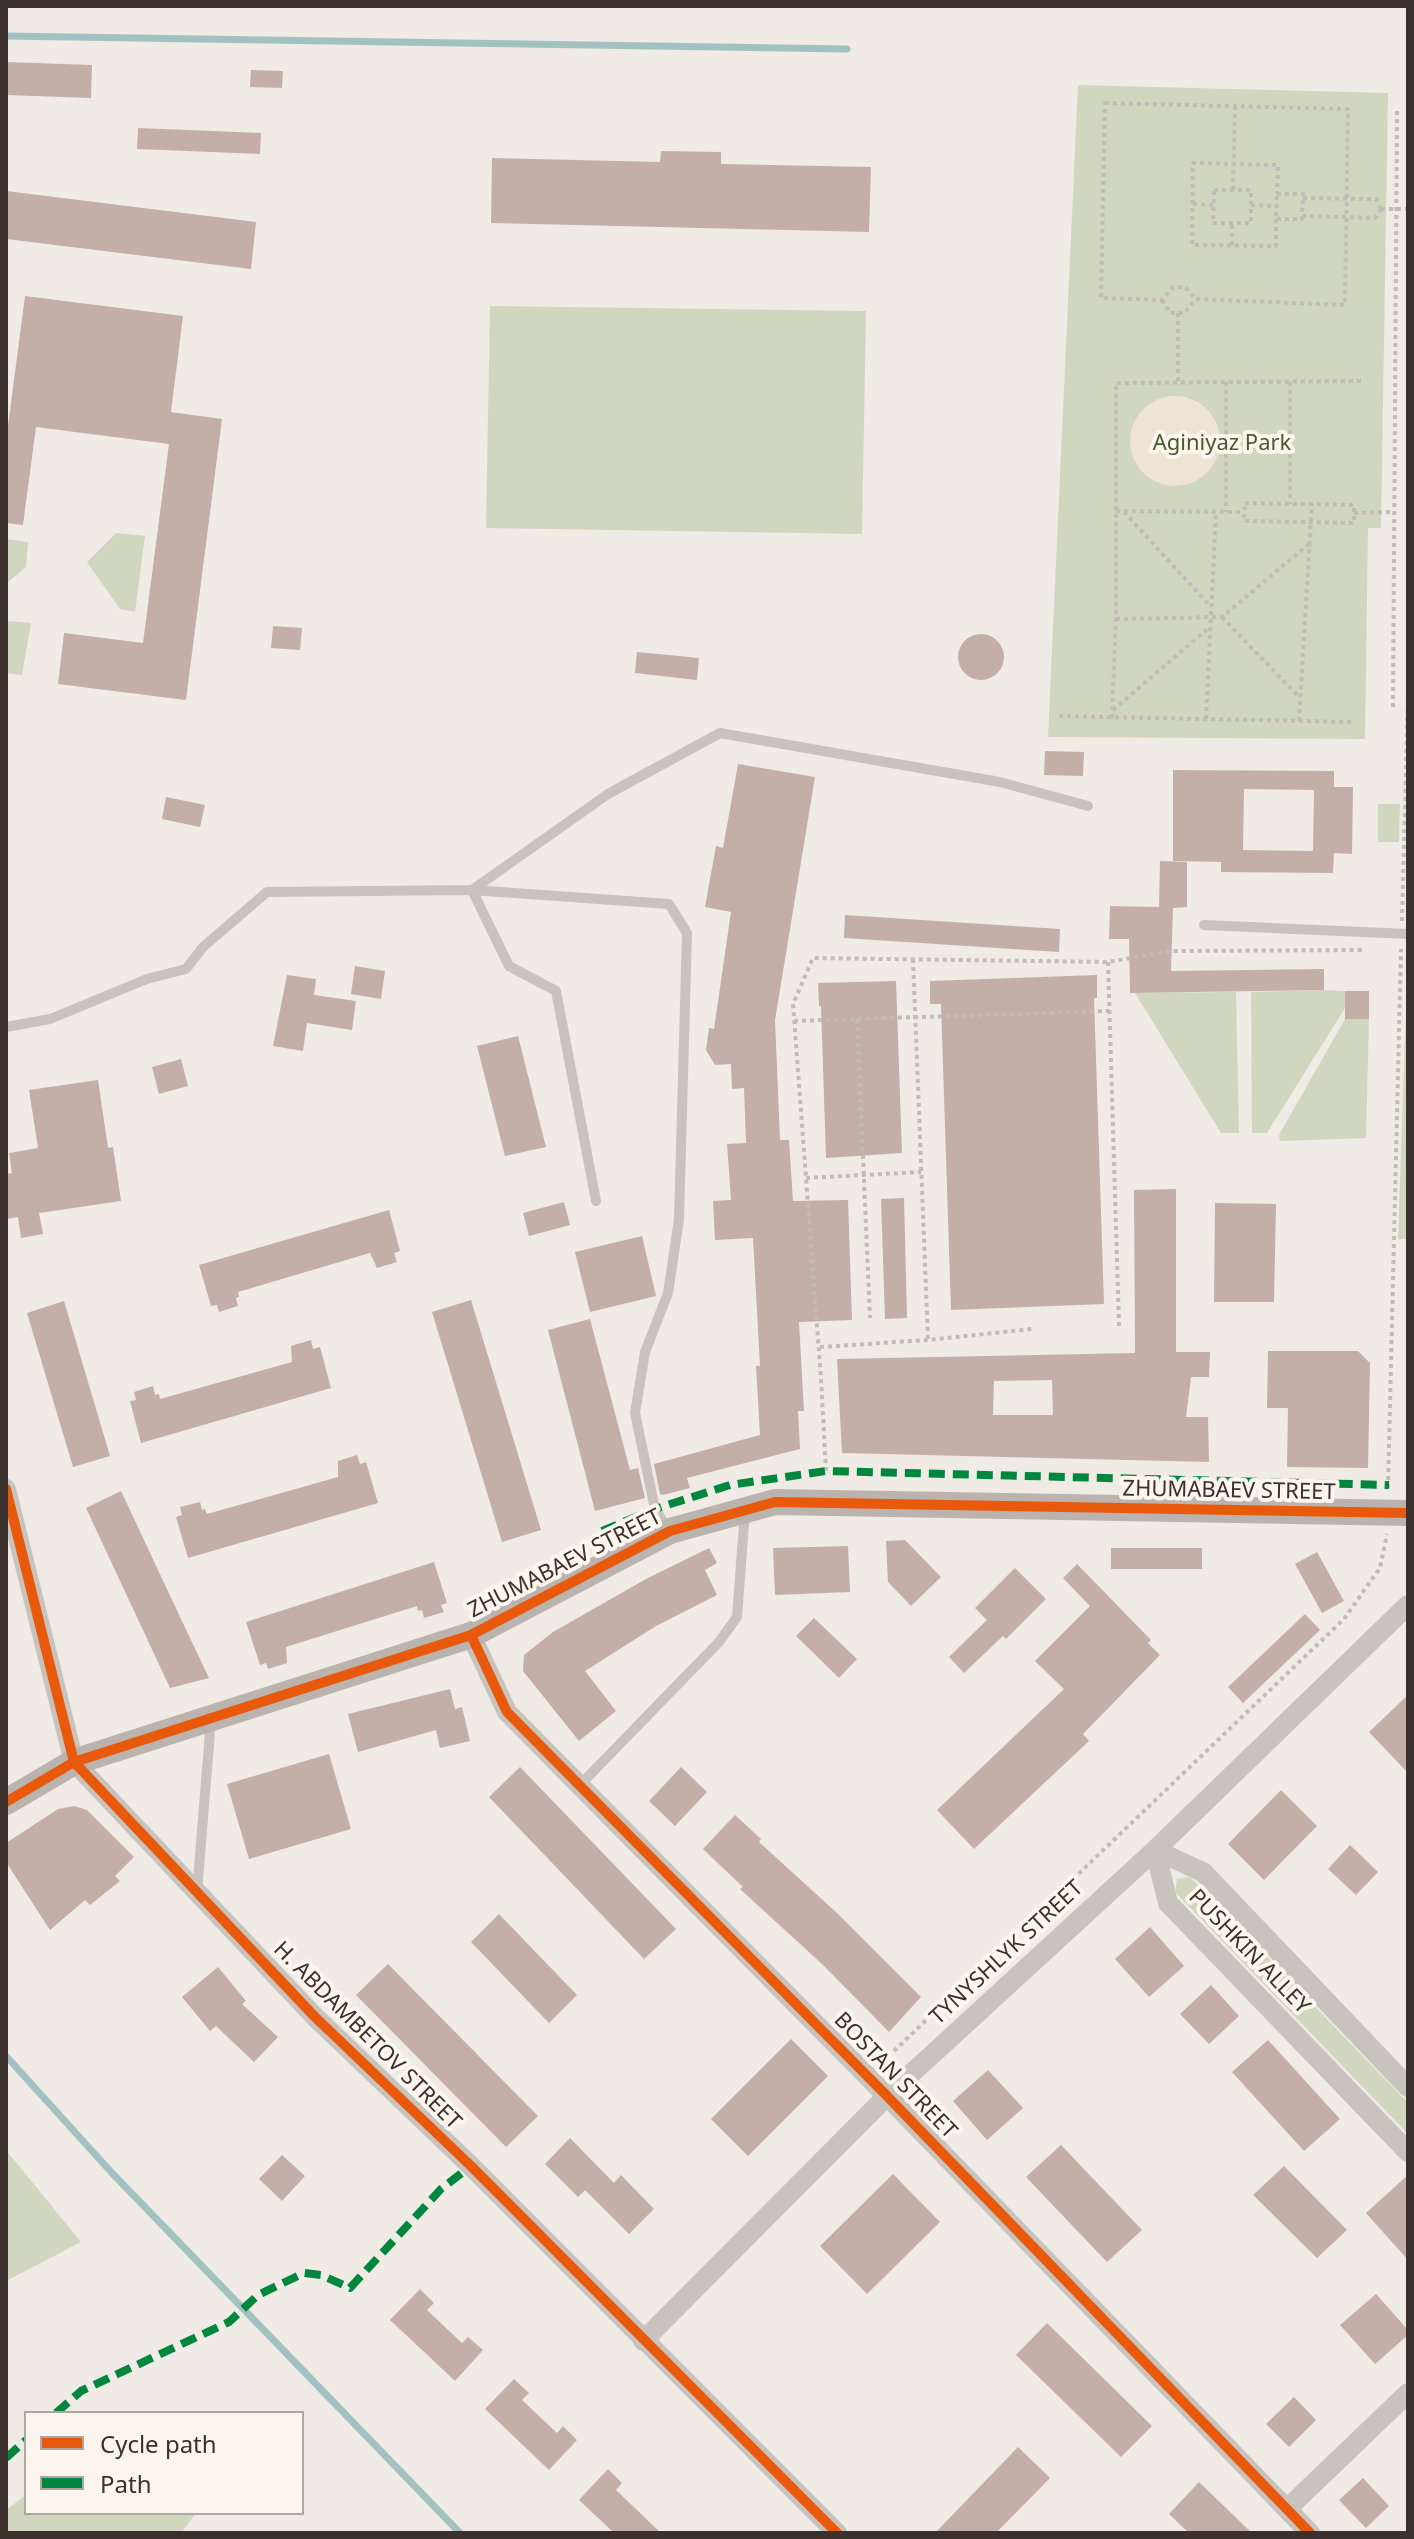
<!DOCTYPE html>
<html>
<head>
<meta charset="utf-8">
<style>
	body { margin:0 }
	#map { position:relative; width:1414px; height:2539px; overflow:hidden; background:#f0ebe5; font-family:"Noto Sans",sans-serif }
	canvas { display:block }
	.frame { position:absolute; inset:0; border:8px solid #3b302b; pointer-events:none }
	.legend { position:absolute; left:24px; top:2411px; width:280px; height:104px; box-sizing:border-box; background:#fbf5ee; border:2px solid #aea6a0; margin:0; padding:10px 14px; list-style:none; font-size:24px; color:#3b302b }
	.legend li { display:flex; align-items:center; gap:16px; height:40px }
	.legend b { width:40px; border:2px solid #aea6a0 }
</style>
</head>
<body>
<div id="map">
<canvas width="1414" height="2539"></canvas>
<div class="frame"></div>
<ul class="legend">
<li><b style="height:10px;background:#e8590c"></b>Cycle path</li>
<li><b style="height:10px;background:#00873e"></b>Path</li>
</ul>
</div>
<script>
const g = document.querySelector('canvas').getContext('2d');
g.lineJoin = 'round';
function fill(path, color) {
  g.fillStyle = color;
  g.fill(path, 'evenodd');
}
function trace(path, color, width, dash) {
  g.strokeStyle = color;
  g.lineWidth = width;
  g.lineCap = dash ? 'butt' : 'round';
  g.setLineDash(dash || []);
  g.stroke(path);
}
function write(font, color, halo, rows, align = 'center') {
  g.font = font + ' "Noto Sans",sans-serif';
  g.lineWidth = 8;
  g.setLineDash([]);
  g.textBaseline = 'middle';
  g.strokeStyle = halo;
  g.fillStyle = color;
  for (const [text, x, y, turn = 0] of rows) {
    g.save();
    g.translate(x, y);
    g.rotate((+turn || 0) * Math.PI / 180);
    g.textAlign = isNaN(turn) ? turn : align;
    if (halo) g.strokeText(text, 0, 0);
    g.fillText(text, 0, 0);
    g.restore();
  }
}
fill(new Path2D(`
	M 1078,85 L 1388,93 L 1381,528 L 1368,528 L 1365,739 L 1048,737 Z
	M 490,306 L 866,311 L 862,534 L 486,528 Z
	M 116,533 L 145,536 L 135,612 L 120,609 L 87,562 Z
	M 6,539 L 28,542 L 26,567 L 6,584 Z
	M 9,621 L 31,623 L 22,675 L 6,673 L 6,623 Z
	M 1378,804 L 1400,804 L 1399,842 L 1378,842 Z
	M 1408,950 L 1408,1239 L 1398,1239 Z
	M 1324,990 L 1345,991 L 1345,1008 L 1267,1133 L 1252,1133 L 1251,992 Z
	M 1236,992 L 1239,1133 L 1221,1133 L 1135,993 Z
	M 1345,1019 L 1369,1019 L 1366,1138 L 1280,1141 L 1279,1135 Z
	M 1190,1877 L 1408,2103 L 1408,2134 L 1175,1892 L 1177,1879 Z
	M 6,2150 L 81,2242 L 6,2281 Z
	M 26,2495 L 26,2513 L 196,2513 L 181,2533 L 6,2533 L 6,2510 Z`), '#d1d6bf');
fill(new Path2D(`
	M1130 441a45 45 0 1 1 90 0a45 45 0 1 1-90 0Z`), '#eee3d5');
trace(new Path2D(`
	M 6,36 L 847,49
	M 6,2056 L 112,2173 L 460,2533`), '#a1c2c1', 7);
fill(new Path2D(`
	M 6,62 L 92,65 L 91,98 L 6,95 Z
	M 251,70 L 283,71 L 282,88 L 250,87 Z
	M 138,128 L 261,133 L 260,154 L 137,149 Z
	M 661,151 L 721,152 L 721,164 L 871,167 L 869,232 L 491,223 L 492,158 L 660,162 Z
	M 6,191 L 256,222 L 251,269 L 6,239 Z
	M 25,296 L 183,316 L 171,412 L 222,419 L 186,700 L 58,684 L 64,633 L 143,643 L 169,444 L 36,427 L 23,525 L 6,523 L 6,426 L 8,426 Z
	M 273,626 L 302,628 L 300,650 L 271,648 Z
	M958 657a23 23 0 1 1 46 0a23 23 0 1 1-46 0Z
	M 637,652 L 699,658 L 697,680 L 635,673 Z
	M 1045,751 L 1084,752 L 1083,776 L 1044,775 Z
	M 738,764 L 815,777 L 775,1020 L 780,1140 L 789,1140 L 793,1201 L 848,1200 L 852,1320 L 799,1322 L 804,1411 L 798,1411 L 800,1449 L 687,1478 L 690,1488 L 663,1495 L 660,1494 L 654,1464 L 760,1435 L 756,1366 L 760,1366 L 753,1238 L 715,1240 L 713,1201 L 731,1200 L 727,1144 L 746,1143 L 744,1088 L 732,1089 L 731,1064 L 715,1065 L 706,1050 L 709,1028 L 714,1029 L 731,912 L 705,907 L 716,846 L 723,848 Z
	M 1173,770 L 1334,771 L 1334,787 L 1353,787 L 1352,854 L 1334,853 L 1333,873 L 1221,872 L 1221,862 L 1173,861 ZM 1244,789 L 1314,790 L 1313,851 L 1243,850 Z
	M 166,797 L 205,805 L 200,827 L 162,819 Z
	M 1160,861 L 1187,862 L 1187,907 L 1173,908 L 1171,971 L 1324,969 L 1324,990 L 1130,993 L 1129,939 L 1109,939 L 1110,906 L 1159,907 Z
	M 845,915 L 1060,929 L 1059,952 L 844,938 Z
	M 355,966 L 385,971 L 381,999 L 351,994 Z
	M 287,975 L 316,979 L 314,995 L 356,1001 L 352,1030 L 307,1023 L 303,1051 L 273,1046 Z
	M 1097,975 L 1097,998 L 1094,998 L 1104,1304 L 951,1310 L 941,1004 L 930,1004 L 930,981 Z
	M 896,981 L 902,1153 L 826,1158 L 821,1006 L 819,1006 L 818,983 Z
	M 1345,991 L 1369,991 L 1369,1019 L 1345,1019 Z
	M 518,1036 L 546,1147 L 505,1156 L 477,1046 Z
	M 181,1059 L 188,1086 L 159,1094 L 152,1067 Z
	M 98,1080 L 108,1148 L 113,1147 L 121,1201 L 39,1213 L 43,1234 L 21,1238 L 18,1217 L 6,1219 L 6,1174 L 12,1173 L 9,1153 L 38,1148 L 29,1090 Z
	M 1176,1189 L 1176,1352 L 1210,1352 L 1209,1377 L 1191,1377 L 1186,1417 L 1208,1417 L 1209,1462 L 842,1453 L 837,1359 L 1135,1353 L 1134,1190 ZM 1052,1380 L 1053,1415 L 993,1415 L 994,1381 Z
	M 904,1198 L 907,1318 L 885,1319 L 881,1199 Z
	M 564,1202 L 570,1225 L 529,1236 L 523,1213 Z
	M 1215,1203 L 1276,1204 L 1274,1302 L 1214,1302 Z
	M 389,1210 L 400,1251 L 394,1253 L 397,1262 L 377,1268 L 370,1253 L 238,1292 L 239,1297 L 236,1298 L 238,1306 L 219,1312 L 217,1305 L 211,1306 L 199,1265 Z
	M 642,1236 L 656,1296 L 590,1312 L 575,1252 Z
	M 471,1300 L 541,1530 L 502,1542 L 432,1312 Z
	M 64,1301 L 110,1456 L 73,1467 L 27,1313 Z
	M 590,1319 L 630,1470 L 638,1468 L 645,1498 L 595,1511 L 548,1330 Z
	M 311,1340 L 313,1349 L 320,1347 L 331,1388 L 141,1443 L 130,1401 L 136,1400 L 134,1392 L 153,1386 L 155,1395 L 159,1394 L 160,1399 L 292,1362 L 291,1346 Z
	M 1268,1351 L 1358,1351 L 1370,1363 L 1368,1468 L 1287,1467 L 1288,1408 L 1267,1408 Z
	M 357,1455 L 360,1464 L 366,1462 L 378,1503 L 188,1558 L 176,1517 L 182,1515 L 180,1507 L 200,1502 L 202,1510 L 205,1509 L 207,1514 L 338,1477 L 338,1461 Z
	M 121,1491 L 181,1619 L 209,1678 L 170,1688 L 86,1508 Z
	M 905,1540 L 941,1577 L 911,1606 L 888,1582 L 886,1541 Z
	M 848,1546 L 850,1592 L 775,1595 L 773,1548 Z
	M 709,1548 L 717,1563 L 705,1570 L 717,1595 L 656,1626 L 585,1671 L 616,1711 L 579,1741 L 523,1671 L 524,1655 L 553,1632 L 646,1579 Z
	M 1111,1548 L 1202,1548 L 1202,1569 L 1111,1569 Z
	M 1317,1552 L 1344,1601 L 1322,1613 L 1295,1564 Z
	M 434,1562 L 447,1603 L 441,1605 L 444,1612 L 424,1618 L 422,1610 L 418,1611 L 417,1606 L 286,1647 L 287,1663 L 268,1669 L 266,1663 L 260,1665 L 246,1622 Z
	M 1077,1564 L 1151,1640 L 1148,1643 L 1160,1655 L 1083,1734 L 1089,1741 L 974,1849 L 937,1810 L 1064,1689 L 1035,1661 L 1090,1606 L 1063,1578 Z
	M 1015,1568 L 1046,1599 L 1006,1639 L 1003,1636 L 964,1673 L 949,1657 L 987,1620 L 975,1608 Z
	M 1305,1614 L 1320,1630 L 1243,1703 L 1228,1687 Z
	M 814,1618 L 857,1659 L 839,1678 L 796,1636 Z
	M 450,1689 L 455,1709 L 462,1707 L 470,1741 L 440,1748 L 436,1730 L 358,1752 L 348,1714 Z
	M 1408,1695 L 1408,1773 L 1369,1732 Z
	M 329,1754 L 351,1829 L 249,1859 L 227,1784 Z
	M 520,1767 L 676,1929 L 644,1959 L 489,1797 Z
	M 681,1767 L 707,1792 L 675,1826 L 649,1801 Z
	M 1281,1790 L 1317,1826 L 1264,1880 L 1228,1844 Z
	M 74,1806 L 87,1810 L 134,1857 L 115,1876 L 120,1881 L 90,1905 L 85,1900 L 50,1930 L 6,1862 L 6,1843 L 58,1809 Z
	M 735,1815 L 761,1839 L 759,1842 L 837,1913 L 921,1997 L 889,2032 L 822,1964 L 740,1889 L 743,1887 L 703,1849 Z
	M 1350,1845 L 1378,1872 L 1356,1895 L 1328,1869 Z
	M 499,1914 L 577,1995 L 549,2023 L 471,1942 Z
	M 1150,1927 L 1184,1966 L 1149,1997 L 1115,1959 Z
	M 388,1964 L 538,2116 L 506,2147 L 356,1995 Z
	M 218,1967 L 246,2001 L 242,2004 L 278,2037 L 254,2062 L 216,2026 L 210,2031 L 182,1997 Z
	M 1211,1985 L 1239,2016 L 1209,2044 L 1180,2014 Z
	M 791,2039 L 828,2076 L 748,2156 L 711,2119 Z
	M 1268,2040 L 1340,2119 L 1304,2151 L 1232,2072 Z
	M 988,2070 L 1023,2108 L 987,2140 L 953,2101 Z
	M 570,2138 L 614,2183 L 621,2175 L 654,2209 L 629,2234 L 585,2190 L 578,2197 L 545,2164 Z
	M 1061,2145 L 1142,2230 L 1107,2262 L 1026,2177 Z
	M 282,2155 L 305,2176 L 282,2201 L 259,2179 Z
	M 1284,2166 L 1347,2230 L 1317,2258 L 1253,2195 Z
	M 893,2174 L 940,2222 L 867,2294 L 820,2246 Z
	M 1408,2175 L 1408,2260 L 1366,2213 Z
	M 420,2289 L 434,2303 L 427,2310 L 462,2343 L 468,2337 L 483,2350 L 455,2381 L 390,2320 Z
	M 1376,2294 L 1408,2330 L 1408,2335 L 1375,2364 L 1340,2325 Z
	M 1047,2323 L 1152,2426 L 1121,2457 L 1016,2355 Z
	M 514,2379 L 529,2393 L 522,2400 L 557,2433 L 563,2426 L 577,2440 L 549,2470 L 485,2409 Z
	M 1294,2397 L 1316,2420 L 1289,2447 L 1266,2424 Z
	M 1018,2447 L 1050,2478 L 996,2533 L 935,2533 Z
	M 608,2469 L 622,2483 L 616,2490 L 661,2533 L 614,2533 L 579,2500 Z
	M 1363,2478 L 1389,2506 L 1366,2528 L 1339,2500 Z
	M 1199,2482 L 1252,2533 L 1189,2533 L 1169,2514 Z`), '#c3afa7');
trace(new Path2D(`
	M 1105,103 L 1348,109 L 1345,305 L 1195,299 L 1185,287 L 1173,287 L 1162,300 L 1101,298 Z
	M 1214,190 L 1251,190 L 1251,223 L 1213,223 Z
	M 1233,190 L 1235,106
	M 1277,194 L 1303,194 L 1302,219 L 1276,219 Z
	M 1303,198 L 1376,199 L 1381,209
	M 1193,204 L 1214,205
	M 1251,205 L 1276,206
	M 1381,209 L 1408,209
	M 1302,216 L 1375,218 L 1381,209
	M 1276,219 L 1276,246 L 1192,245 L 1193,163 L 1278,165 L 1277,194
	M 1232,245 L 1232,224
	M 1162,300 L 1170,313 L 1185,313 L 1195,299
	M 1178,313 L 1178,383
	M 1226,382 L 1226,512
	M 1290,382 L 1290,504
	M 1245,503 L 1354,505 L 1354,523 L 1244,521 Z
	M 1116,511 L 1244,512
	M 1124,512 L 1211,607
	M 1354,513 L 1394,512
	M 1222,617 L 1300,698
	M 1116,619 L 1222,617 L 1310,543
	M 1393,707 L 1397,108
	M 1113,710 L 1210,627
	M 1059,716 L 1351,722
	M 1112,718 L 1116,619 L 1116,383 L 1365,381
	M 1206,719 L 1216,513
	M 1299,721 L 1312,504
	M 1402,921 L 1408,695
	M 913,959 L 928,1340
	M 1108,962 L 1119,1326
	M 857,1019 L 870,1318
	M 794,1021 L 1109,1011
	M 806,1178 L 921,1172
	M 820,1347 L 928,1340 L 1032,1329
	M 826,1471 L 821,1379 L 793,1004 L 813,958 L 1108,962 L 1172,951 L 1363,950
	M 1388,1488 L 1401,949
	M 894,2051 L 1344,1619 L 1380,1568 L 1387,1534`), '#c2bbb6', 4, [4, 4]);
trace(new Path2D(`
	M 1204,925 L 1408,934
	M 6,1027 L 50,1019 L 147,979 L 186,969 L 203,947 L 267,892 L 472,890 L 669,904 L 687,933 L 679,1219 L 668,1293 L 645,1352 L 635,1413 L 655,1509 L 669,1530
	M 596,1201 L 556,991 L 509,966 L 472,890 L 608,794 L 720,733 L 1000,782 L 1088,806
	M 580,1785 L 719,1642 L 737,1617 L 745,1510
	M 197,1892 L 211,1720`), '#c9c3be', 10);
trace(new Path2D(`
	M 6,1489 L 74,1762 L 315,2017 L 471,2166 L 837,2533
	M 471,1635 L 507,1712 L 887,2096 L 1310,2533
	M 1155,1850 L 1168,1903 L 1408,2152
	M 1155,1850 L 1203,1872 L 1408,2087
	M 643,2341 L 887,2096 L 1155,1850 L 1408,1605
	M 1287,2509 L 1408,2393`), '#c9c3be', 20);
trace(new Path2D(`
	M 6,1802 L 74,1762 L 471,1635 L 670,1531 L 775,1502 L 1408,1513`), '#bab3ae', 26);
trace(new Path2D(`
	M 602,1531 L 655,1509 L 730,1485 L 826,1471 L 1389,1485
	M 56,2413 L 81,2391 L 229,2322 L 258,2295 L 304,2273 L 321,2275 L 350,2288 L 441,2189 L 471,2166
	M 6,2458 L 26,2440`), '#00873e', 8, [16, 8]);
trace(new Path2D(`
	M 6,1489 L 74,1762 L 315,2017 L 471,2166 L 837,2533
	M 471,1635 L 507,1712 L 887,2096 L 1310,2533
	M 6,1802 L 74,1762 L 471,1635 L 670,1531 L 775,1502 L 1408,1513`), '#e8590c', 10);
write('22px', '#4a5a2e', '#fbf5ee', [
	["Aginiyaz Park",1222,444]
]);
write('22px', '#3b302b', '#fbf5ee', [
	["ZHUMABAEV STREET",1229,1491,1],
	["ZHUMABAEV STREET",565,1564,-27],
	["PUSHKIN ALLEY",1249,1952,46],
	["TYNYSHLYK STREET",1007,1953,-43],
	["H. ABDAMBETOV STREET",367,2036,45],
	["BOSTAN STREET",895,2076,46]
]);
</script>
</body>
</html>
